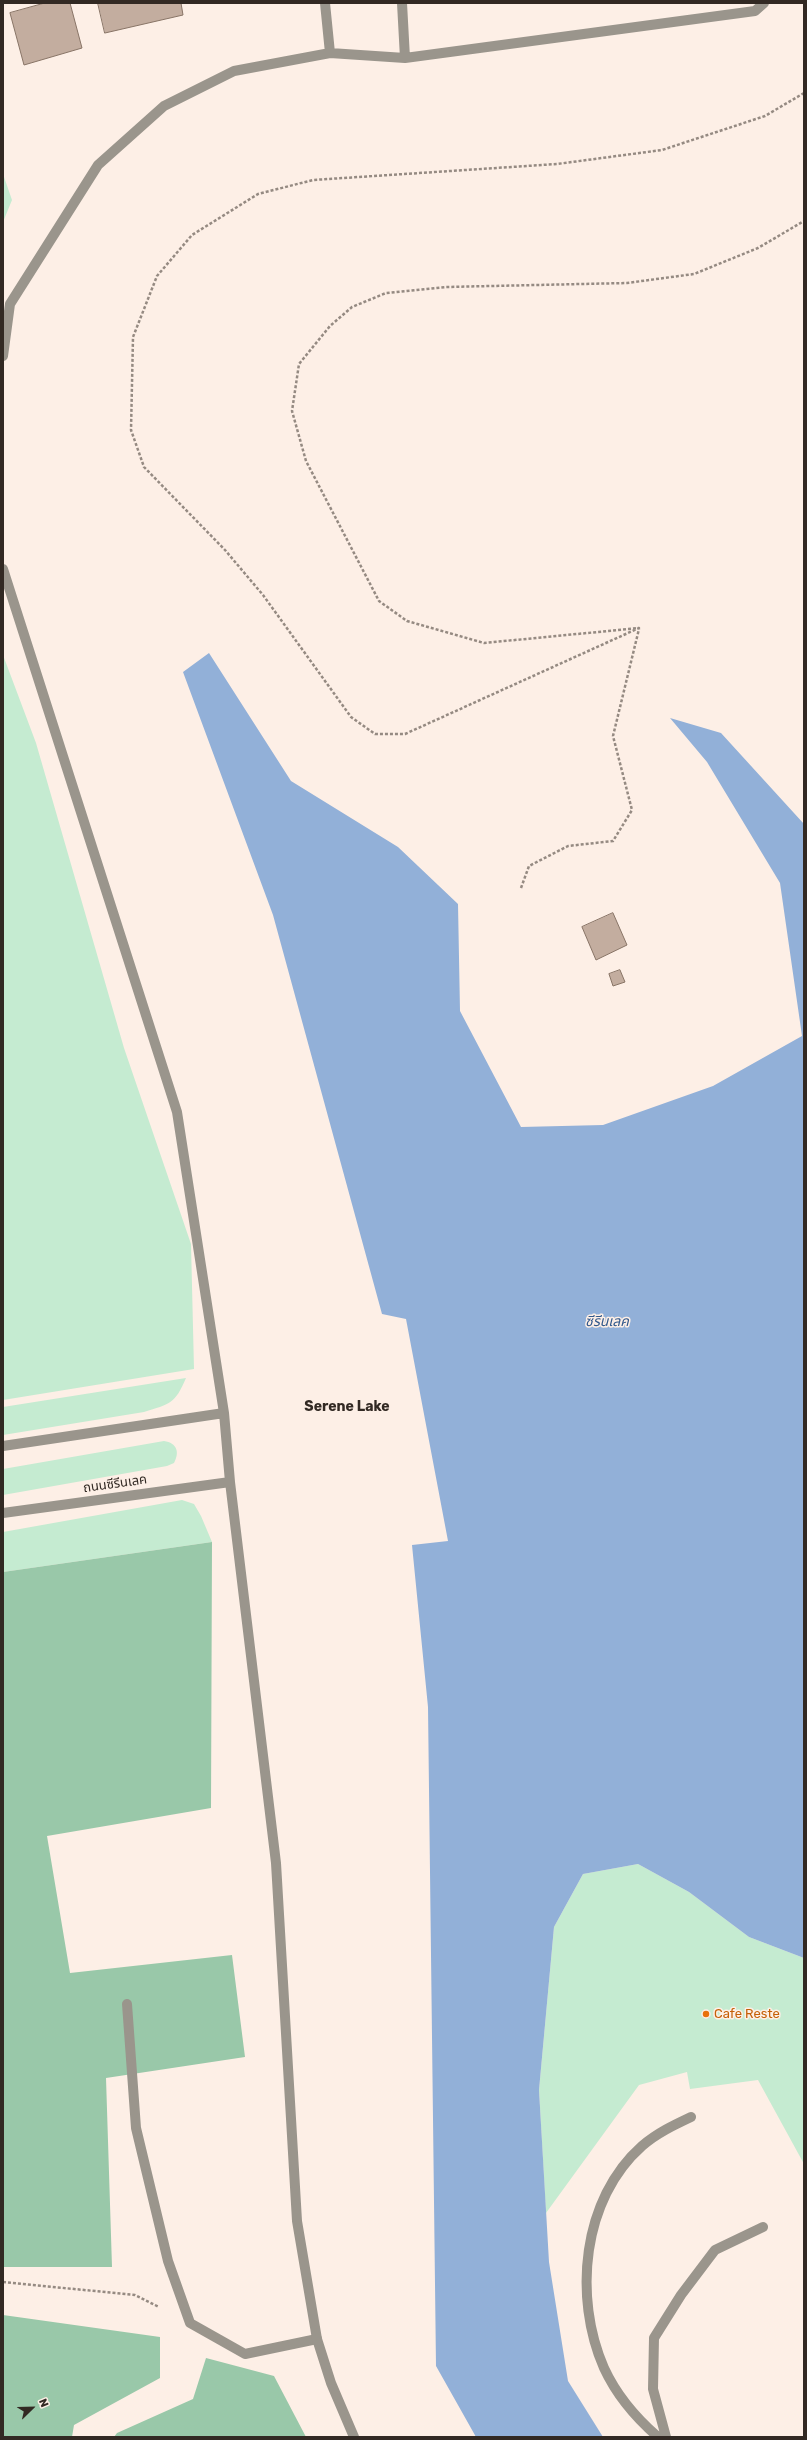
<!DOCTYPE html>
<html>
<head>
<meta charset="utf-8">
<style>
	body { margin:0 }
	#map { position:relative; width:807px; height:2440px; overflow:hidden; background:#fdefe6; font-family:Rubik,sans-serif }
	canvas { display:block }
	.frame { position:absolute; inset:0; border:4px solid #322923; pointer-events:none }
	.north { position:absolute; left:12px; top:2388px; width:40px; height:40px; -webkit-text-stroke:3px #fdefe6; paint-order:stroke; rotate:67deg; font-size:11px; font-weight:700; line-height:16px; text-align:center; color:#322923 }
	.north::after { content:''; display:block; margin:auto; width:14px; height:18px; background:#322923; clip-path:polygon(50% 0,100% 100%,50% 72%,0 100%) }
</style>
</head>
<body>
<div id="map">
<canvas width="807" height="2440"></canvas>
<div class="frame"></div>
<div class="north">N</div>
</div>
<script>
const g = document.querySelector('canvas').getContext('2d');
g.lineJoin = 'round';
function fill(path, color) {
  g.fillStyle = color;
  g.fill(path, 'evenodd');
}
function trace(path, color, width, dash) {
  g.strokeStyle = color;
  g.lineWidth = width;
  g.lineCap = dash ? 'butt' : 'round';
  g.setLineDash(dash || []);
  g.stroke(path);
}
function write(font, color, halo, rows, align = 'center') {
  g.font = font + ' Rubik,"Noto Sans Thai",sans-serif';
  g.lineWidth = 3;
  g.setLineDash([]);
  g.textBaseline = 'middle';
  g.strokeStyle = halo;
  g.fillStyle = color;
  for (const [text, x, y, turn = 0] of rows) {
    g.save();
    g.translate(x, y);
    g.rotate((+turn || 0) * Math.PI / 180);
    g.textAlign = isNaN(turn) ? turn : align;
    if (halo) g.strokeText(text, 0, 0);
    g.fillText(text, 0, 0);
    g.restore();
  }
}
fill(new Path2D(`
	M 3,174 L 12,200 L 3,222 Z
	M 3,655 L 36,743 L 124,1048 L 191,1244 L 194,1369 L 3,1400 Z
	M 186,1378 C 175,1404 170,1404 144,1412 L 3,1435 L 3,1407 Z
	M 164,1441 C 177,1443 180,1452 174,1463 L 167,1466 L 3,1495 L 3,1469 Z
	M 182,1500 L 194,1504 L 201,1516 L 212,1542 L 3,1572 L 3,1532 Z
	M 638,1864 L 689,1892 L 749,1937 L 804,1958 L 804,2164 L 758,2080 L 690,2089 L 687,2072 L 639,2085 L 546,2213 L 539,2090 L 554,1927 L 583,1874 Z`), '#c5ebd1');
fill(new Path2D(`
	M 212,1542 L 211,1808 L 47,1836 L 70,1973 L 232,1955 L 245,2057 L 106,2078 L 112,2267 L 3,2267 L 3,1572 Z
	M 3,2315 L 160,2337 L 160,2378 L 74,2425 L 72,2437 L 3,2437 Z
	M 206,2358 L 274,2376 L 306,2437 L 114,2437 L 117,2433 L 193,2399 Z`), '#99c8a9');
fill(new Path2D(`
	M 209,653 L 291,781 L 398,847 L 458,904 L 460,1011 L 521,1127 L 603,1125 L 713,1086 L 802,1036 L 780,883 L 707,762 L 670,718 L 721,733 L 804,824 L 804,1958 L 749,1937 L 689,1892 L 638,1864 L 583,1874 L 554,1927 L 539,2090 L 549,2262 L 568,2381 L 603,2437 L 476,2437 L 436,2366 L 428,1707 L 412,1545 L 448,1541 L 406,1319 L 382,1314 L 273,915 L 183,672 Z`), '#92b0d8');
const building = new Path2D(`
	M 45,3 L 70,3 L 82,48 L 24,65 L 10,13 Z
	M 98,3 L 181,3 L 183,15 L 105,33 Z
	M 613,913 L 627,945 L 596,960 L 582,927 Z
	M 620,970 L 625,982 L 613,986 L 609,974 Z`);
fill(building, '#c3ad9f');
trace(building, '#887466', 1);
trace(new Path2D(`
	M 804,93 L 765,116 L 662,150 L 557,164 L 313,180 L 258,194 L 192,235 L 157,276 L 133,337 L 131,430 L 144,467 L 225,550 L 263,595 L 351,717 L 375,734 L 405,734 L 639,628 L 484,643 L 407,621 L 379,601 L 306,461 L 292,411 L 299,364 L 330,326 L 352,307 L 386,293 L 446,287 L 627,283 L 694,274 L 758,248 L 804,221
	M 521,888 L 529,866 L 568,846 L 613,841 L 632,810 L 613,736 L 639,629
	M 3,2282 L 135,2295 L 159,2307`), '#958a82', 2.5, [3, 2]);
trace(new Path2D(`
	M 127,2004 L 136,2128 L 168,2261 L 190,2323 L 245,2354 L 317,2339
	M 658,2437 C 636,2418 616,2394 604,2368 C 573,2297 582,2199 642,2146 C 657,2133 674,2125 691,2117
	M 666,2437 L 653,2389 L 654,2338 L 681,2295 L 715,2250 L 763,2227`), '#9a958c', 10);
trace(new Path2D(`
	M 325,3 L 330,53
	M 402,3 L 405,58
	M 3,356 L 10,304 L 98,165 L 164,106 L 234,71 L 330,53 L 405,58 L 755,11 L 764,3
	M 3,569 L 177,1112 L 224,1413 L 230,1482 L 276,1863 L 297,2221 L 317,2339 L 331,2383 L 354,2437
	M 3,1446 L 224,1413
	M 3,1513 L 230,1482`), '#9a958c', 10);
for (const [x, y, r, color] of [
	[706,2014,4,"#e8710a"]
]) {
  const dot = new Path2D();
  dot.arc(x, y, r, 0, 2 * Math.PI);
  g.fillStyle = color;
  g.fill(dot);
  trace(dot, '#fdefe6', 1.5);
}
write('13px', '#322923', '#fdefe6', [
	["ถนนซีรีนเลค",115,1484,-8]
]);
write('13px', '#c56008', '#fdefe6', [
	["Cafe Reste",714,2014]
], 'left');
write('italic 14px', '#31588c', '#fdefe6', [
	["ซีรีนเลค",607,1322]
]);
write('bold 14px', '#322923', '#fdefe6', [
	["Serene Lake",347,1407]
]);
</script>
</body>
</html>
